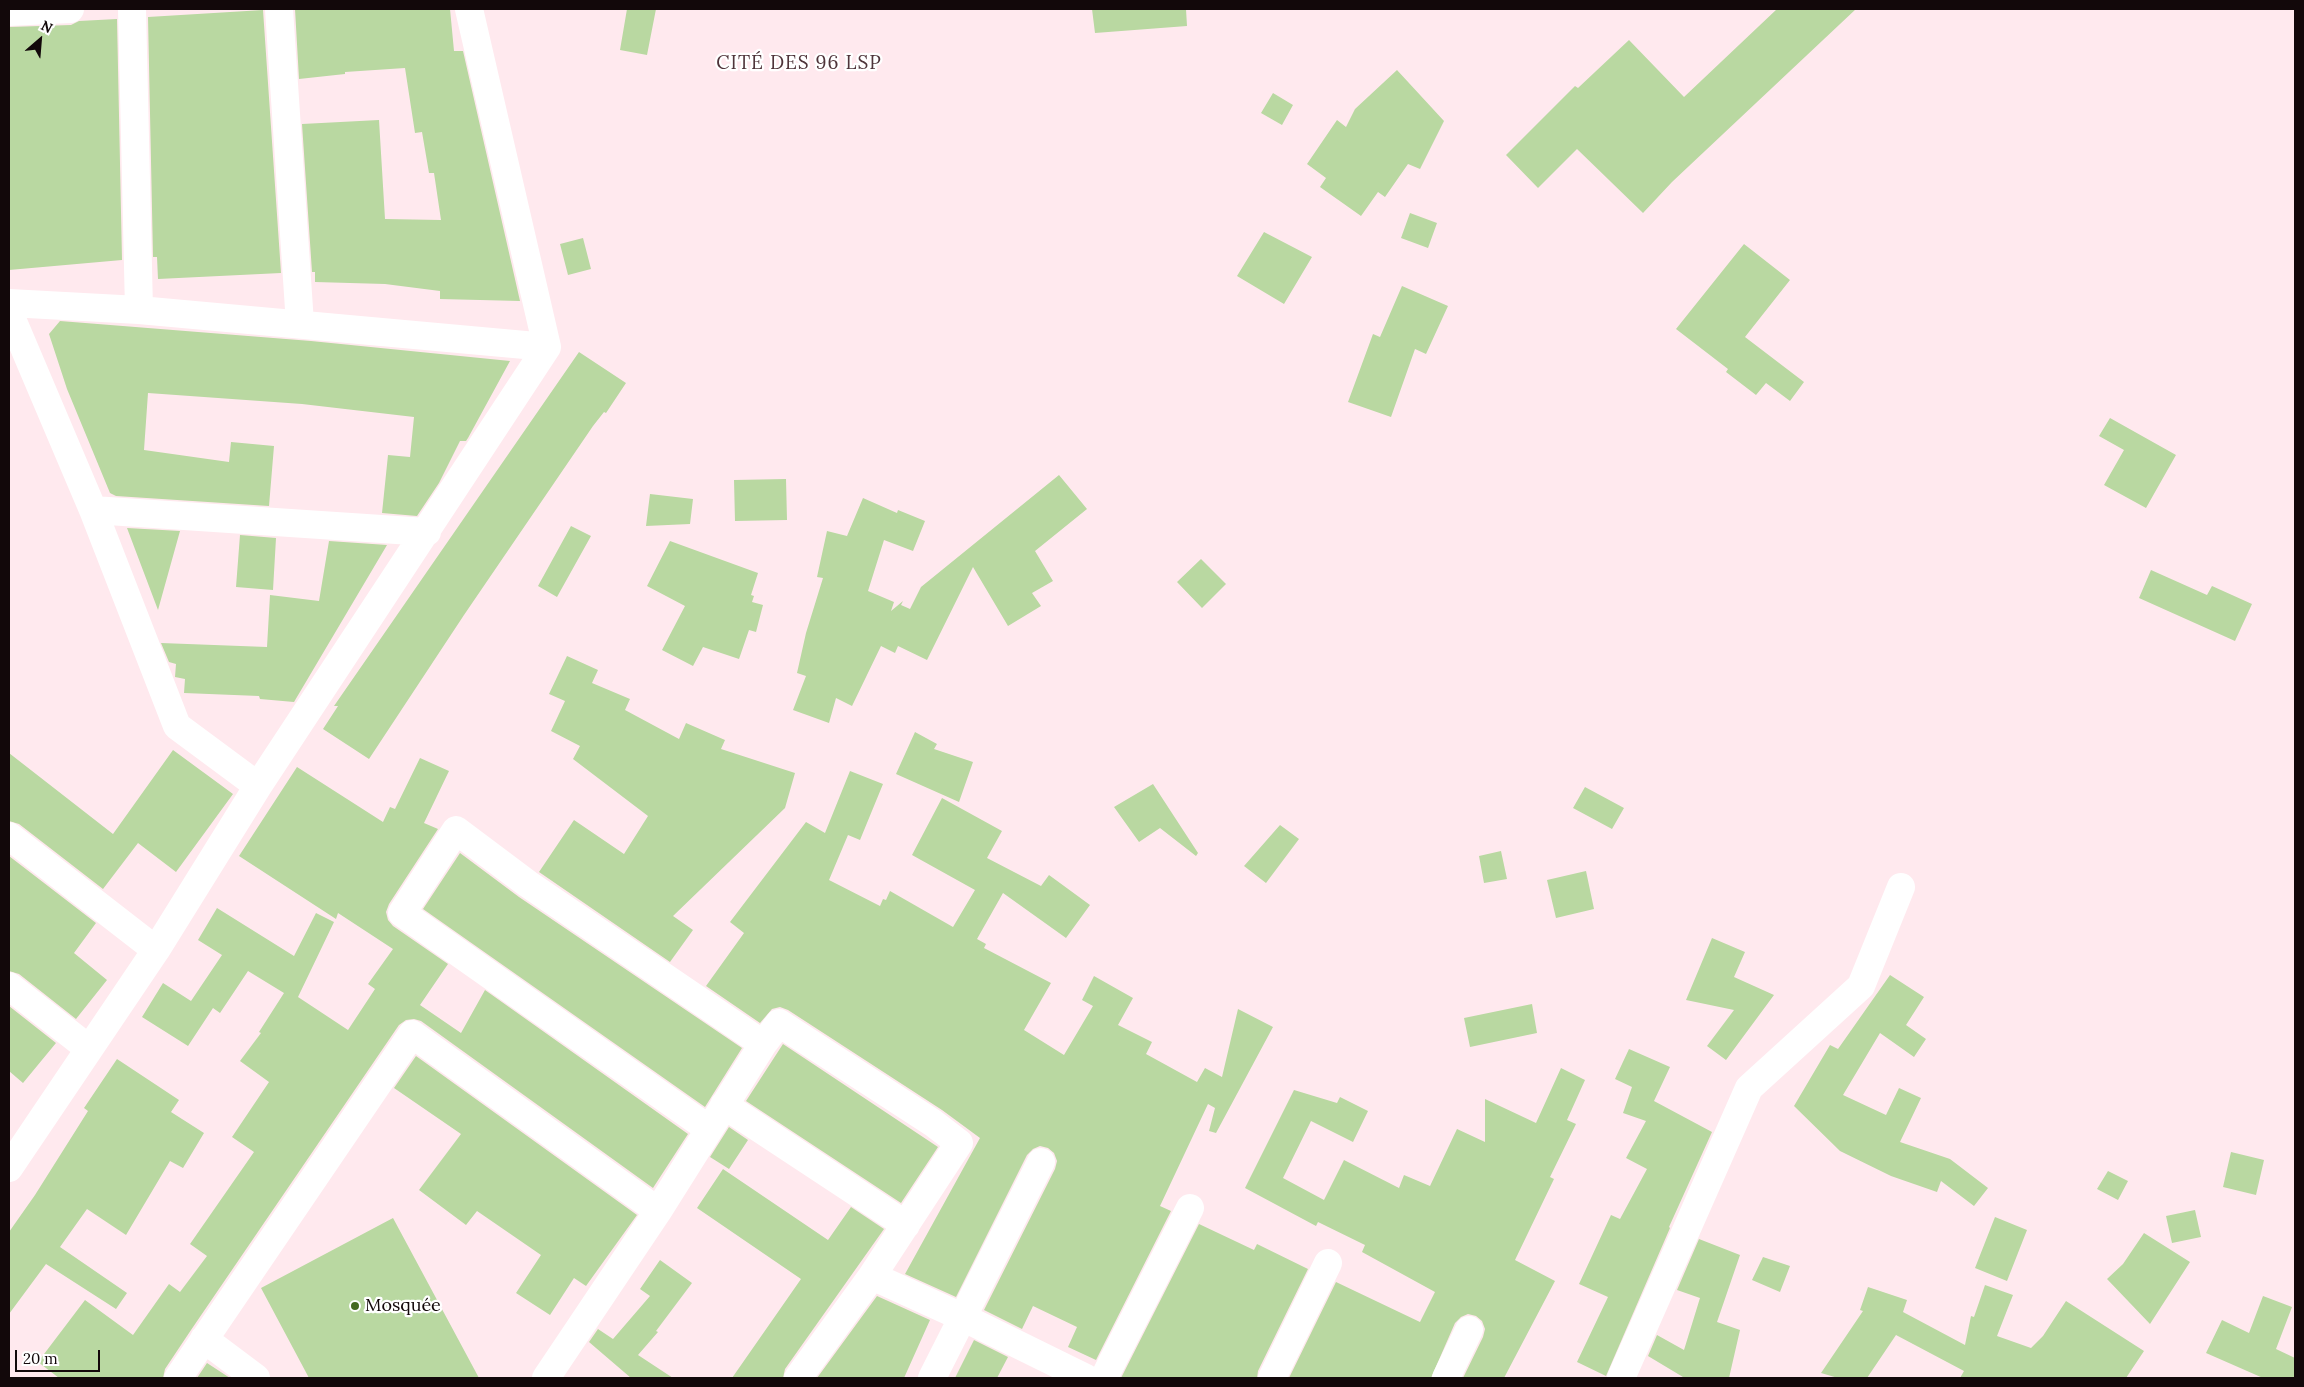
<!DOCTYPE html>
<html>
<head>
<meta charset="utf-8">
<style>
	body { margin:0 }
	#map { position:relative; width:2304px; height:1387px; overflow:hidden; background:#ffe9ee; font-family:Lora,serif }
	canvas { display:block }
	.frame { position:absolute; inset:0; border:10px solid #12080a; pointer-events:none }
	.north { position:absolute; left:15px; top:15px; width:50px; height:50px; -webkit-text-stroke:4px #fff; paint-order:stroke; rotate:27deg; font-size:14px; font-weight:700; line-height:20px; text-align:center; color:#12080a }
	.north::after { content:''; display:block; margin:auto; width:18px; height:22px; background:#12080a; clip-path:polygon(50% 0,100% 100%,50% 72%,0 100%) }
	.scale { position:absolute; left:15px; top:1350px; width:85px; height:22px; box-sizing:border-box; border:2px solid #12080a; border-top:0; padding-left:6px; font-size:15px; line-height:18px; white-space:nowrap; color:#12080a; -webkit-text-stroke:4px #fff; paint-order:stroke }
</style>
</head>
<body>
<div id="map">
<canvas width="2304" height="1387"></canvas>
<div class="frame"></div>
<div class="north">N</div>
<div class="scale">20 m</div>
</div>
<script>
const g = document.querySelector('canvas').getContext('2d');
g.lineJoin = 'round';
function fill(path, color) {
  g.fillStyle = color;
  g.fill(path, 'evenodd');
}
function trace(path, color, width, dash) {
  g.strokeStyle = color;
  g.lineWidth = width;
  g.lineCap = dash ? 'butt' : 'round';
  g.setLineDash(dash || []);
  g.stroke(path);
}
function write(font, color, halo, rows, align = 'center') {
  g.font = font + ' Lora,serif';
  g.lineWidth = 4.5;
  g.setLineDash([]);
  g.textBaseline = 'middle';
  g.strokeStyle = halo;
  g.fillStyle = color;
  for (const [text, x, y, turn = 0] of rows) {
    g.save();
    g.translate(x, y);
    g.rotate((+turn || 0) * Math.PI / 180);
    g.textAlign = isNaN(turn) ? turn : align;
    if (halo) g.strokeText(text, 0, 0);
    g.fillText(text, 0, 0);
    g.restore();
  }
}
fill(new Path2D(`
	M 295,9 L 450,9 L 454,51 L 463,51 L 520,301 L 440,299 L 440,291 L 385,284 L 315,282 L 315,272 L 312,272 L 302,124 L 379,120 L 385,219 L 441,220 L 434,173 L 429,173 L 422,132 L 415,133 L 405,68 L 345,72 L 345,74 L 299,79 Z
	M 627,9 L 656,9 L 647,55 L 620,50 Z
	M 1092,9 L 1186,9 L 1187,26 L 1095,33 Z
	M 1777,9 L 1856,9 L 1672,182 L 1643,213 L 1577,149 L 1538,188 L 1506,155 L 1575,86 L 1578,88 L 1629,40 L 1684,97 Z
	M 263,10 L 281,273 L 158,279 L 157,257 L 153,257 L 148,17 Z
	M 117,19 L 122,260 L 9,270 L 9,27 L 71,25 L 79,21 Z
	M 1397,70 L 1444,121 L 1420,169 L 1408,164 L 1385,197 L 1378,192 L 1361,216 L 1320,187 L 1326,178 L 1307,164 L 1337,120 L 1346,127 L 1355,109 Z
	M 1273,93 L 1293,105 L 1282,125 L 1261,113 Z
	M 1410,213 L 1437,223 L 1428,248 L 1401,238 Z
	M 1264,232 L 1312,257 L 1284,304 L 1237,276 Z
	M 583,238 L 591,269 L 568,275 L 560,244 Z
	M 1744,244 L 1790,280 L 1745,337 L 1804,382 L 1790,401 L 1766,383 L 1756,395 L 1726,372 L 1728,369 L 1676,329 Z
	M 1402,286 L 1448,306 L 1426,354 L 1415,349 L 1391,417 L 1348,402 L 1373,334 L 1380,337 Z
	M 60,321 L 311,341 L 510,361 L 468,438 L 466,441 L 460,441 L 439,483 L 417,516 L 382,513 L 388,455 L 410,457 L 414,417 L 302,404 L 148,393 L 144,450 L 229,462 L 231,442 L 274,446 L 269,506 L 116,496 L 110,493 L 67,389 L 49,334 Z
	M 579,352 L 626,383 L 606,413 L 604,412 L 593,426 L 464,615 L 369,759 L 323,729 L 338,706 L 334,706 Z
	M 2110,418 L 2176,455 L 2146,508 L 2104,485 L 2124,450 L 2099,436 Z
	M 1059,475 L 1087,509 L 1035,551 L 1053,581 L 1032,593 L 1041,606 L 1008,626 L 973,567 L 927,660 L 898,646 L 895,653 L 881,646 L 852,706 L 836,698 L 829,723 L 793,710 L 806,676 L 797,673 L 806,633 L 823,578 L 817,577 L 827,531 L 847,536 L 863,498 L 897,513 L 898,510 L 925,521 L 913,551 L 884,540 L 868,591 L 894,602 L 891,611 L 903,601 L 901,605 L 910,609 L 921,587 Z
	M 786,479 L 787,520 L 735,521 L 734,480 Z
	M 650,494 L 693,499 L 690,524 L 646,526 Z
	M 571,526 L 591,536 L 557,597 L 538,586 Z
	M 127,528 L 180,531 L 158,610 Z
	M 240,535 L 276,538 L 273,590 L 236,587 Z
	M 329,541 L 387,545 L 294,702 L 260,699 L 259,696 L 184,693 L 185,679 L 175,677 L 176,664 L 169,662 L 161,643 L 267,647 L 270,595 L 319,601 Z
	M 670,541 L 758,573 L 751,595 L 754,596 L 752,602 L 763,605 L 756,632 L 749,630 L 739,659 L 703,647 L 693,666 L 662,650 L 685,606 L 647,586 Z
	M 1201,559 L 1226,584 L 1202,608 L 1177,582 Z
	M 2151,570 L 2207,595 L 2212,586 L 2252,604 L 2235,641 L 2139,598 Z
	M 567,656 L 598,670 L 592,683 L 630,699 L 625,710 L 679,739 L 686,723 L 725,740 L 721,749 L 795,773 L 785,808 L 673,916 L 693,930 L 670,962 L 539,872 L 574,820 L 624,854 L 648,816 L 573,759 L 580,746 L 551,731 L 565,701 L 549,694 Z
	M 915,732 L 937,744 L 934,749 L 973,762 L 959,802 L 896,774 Z
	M 173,750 L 233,794 L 176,872 L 138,843 L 103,889 L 19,824 L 9,821 L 9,753 L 113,834 Z
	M 420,758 L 449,771 L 424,823 L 438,829 L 389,904 L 386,912 L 388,920 L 393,926 L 448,964 L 420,1005 L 461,1033 L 485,990 L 688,1134 L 653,1188 L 421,1021 L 414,1019 L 406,1020 L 399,1025 L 191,1330 L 165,1369 L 163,1378 L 59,1378 L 38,1362 L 85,1300 L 133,1335 L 169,1284 L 180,1292 L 207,1256 L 190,1244 L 254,1152 L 232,1137 L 269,1082 L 240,1061 L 261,1033 L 259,1032 L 284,993 L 248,971 L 220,1013 L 213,1008 L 188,1046 L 142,1017 L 163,983 L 191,1001 L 222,955 L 198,940 L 217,908 L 294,956 L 316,913 L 334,922 L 298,997 L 348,1030 L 375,989 L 368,984 L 393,949 L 338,913 L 336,919 L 239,856 L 297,767 L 383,822 L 390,807 L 395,809 Z
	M 850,771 L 883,784 L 860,840 L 848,835 L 829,880 L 880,906 L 883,899 L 886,900 L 890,891 L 953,927 L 975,890 L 912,855 L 942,798 L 1002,831 L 987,858 L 1041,886 L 1049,875 L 1090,905 L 1066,938 L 1003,893 L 977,939 L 986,944 L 984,948 L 1051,983 L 1024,1030 L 1064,1055 L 1093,1006 L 1082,1000 L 1094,976 L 1133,998 L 1118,1025 L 1152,1042 L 1146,1054 L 1197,1082 L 1205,1068 L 1222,1077 L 1238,1009 L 1273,1027 L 1216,1133 L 1209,1131 L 1215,1108 L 1208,1104 L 1160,1206 L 1171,1211 L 1096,1360 L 1068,1347 L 1077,1327 L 1033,1306 L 1022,1329 L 984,1310 L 1055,1169 L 1057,1161 L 1054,1153 L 1048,1148 L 1040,1146 L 1033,1149 L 1027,1155 L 956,1297 L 905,1274 L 980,1138 L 942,1110 L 788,1010 L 780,1007 L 772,1009 L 760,1023 L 706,986 L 744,933 L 730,922 L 806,822 L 825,833 Z
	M 1153,784 L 1198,853 L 1196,856 L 1160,828 L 1139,842 L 1114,807 Z
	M 1585,787 L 1624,808 L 1612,829 L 1573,808 Z
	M 1280,825 L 1299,839 L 1266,883 L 1244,866 Z
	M 1501,851 L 1507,879 L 1484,883 L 1479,856 Z
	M 460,853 L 519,897 L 742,1048 L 705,1107 L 423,909 Z
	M 9,856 L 96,923 L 74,953 L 107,980 L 76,1019 L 19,974 L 9,971 Z
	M 1586,871 L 1594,909 L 1556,918 L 1547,880 Z
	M 1712,938 L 1745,952 L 1734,977 L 1774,995 L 1726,1060 L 1707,1046 L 1734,1010 L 1686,1000 Z
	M 1890,975 L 1924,997 L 1906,1025 L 1926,1039 L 1914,1057 L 1880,1033 L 1843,1095 L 1886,1115 L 1899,1088 L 1921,1098 L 1900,1142 L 1950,1159 L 1988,1188 L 1974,1206 L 1941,1181 L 1937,1192 L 1891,1176 L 1840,1151 L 1794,1106 L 1830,1045 L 1838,1049 Z
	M 1532,1004 L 1537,1033 L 1470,1047 L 1464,1018 Z
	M 9,1006 L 56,1043 L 23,1083 L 9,1071 Z
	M 783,1044 L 938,1147 L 901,1203 L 746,1101 Z
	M 1629,1049 L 1670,1067 L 1654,1101 L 1712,1132 L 1669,1227 L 1670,1228 L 1606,1376 L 1577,1362 L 1608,1297 L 1579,1284 L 1611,1215 L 1620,1219 L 1647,1169 L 1626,1158 L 1646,1121 L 1623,1113 L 1632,1087 L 1615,1079 Z
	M 416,1056 L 637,1215 L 586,1286 L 574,1278 L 550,1315 L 516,1293 L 541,1255 L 477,1211 L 466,1225 L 419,1190 L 461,1134 L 394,1088 Z
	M 117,1059 L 179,1100 L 171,1112 L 204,1133 L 183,1168 L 170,1161 L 126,1235 L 87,1209 L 60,1247 L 127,1293 L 116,1309 L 46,1264 L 9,1314 L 9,1232 L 35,1195 L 88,1111 L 84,1108 Z
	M 1561,1068 L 1585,1080 L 1567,1120 L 1576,1124 L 1550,1177 L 1554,1179 L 1515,1260 L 1555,1281 L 1504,1378 L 1463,1378 L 1483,1337 L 1485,1329 L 1482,1321 L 1476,1316 L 1468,1314 L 1461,1317 L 1455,1323 L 1431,1378 L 1289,1378 L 1336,1282 L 1420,1322 L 1435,1292 L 1362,1252 L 1365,1245 L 1318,1222 L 1316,1226 L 1245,1188 L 1294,1090 L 1337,1103 L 1340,1097 L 1368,1111 L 1353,1142 L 1311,1121 L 1283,1178 L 1324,1200 L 1344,1160 L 1399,1188 L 1404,1175 L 1430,1186 L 1457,1129 L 1485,1142 L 1485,1099 L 1536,1123 Z
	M 729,1127 L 748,1140 L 729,1169 L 710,1157 Z
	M 2231,1152 L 2264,1160 L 2256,1195 L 2223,1187 Z
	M 723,1169 L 828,1240 L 851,1207 L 884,1229 L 785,1369 L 783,1378 L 732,1378 L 801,1279 L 697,1208 Z
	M 2108,1171 L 2128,1181 L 2118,1200 L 2097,1189 Z
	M 2195,1210 L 2201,1237 L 2172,1243 L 2166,1216 Z
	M 1995,1217 L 2027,1230 L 2007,1281 L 1975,1268 Z
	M 393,1218 L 479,1378 L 309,1378 L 261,1288 Z
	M 1199,1224 L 1254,1250 L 1257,1244 L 1308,1269 L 1258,1371 L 1257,1378 L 1121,1378 Z
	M 2144,1233 L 2190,1262 L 2150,1324 L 2107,1279 L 2123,1264 Z
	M 1699,1239 L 1740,1255 L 1717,1322 L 1740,1330 L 1729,1378 L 1683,1377 L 1648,1356 L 1657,1335 L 1684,1350 L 1700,1298 L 1677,1290 Z
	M 1763,1257 L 1790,1266 L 1780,1292 L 1752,1280 Z
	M 660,1260 L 692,1283 L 656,1331 L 658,1332 L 638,1355 L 673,1378 L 631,1378 L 589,1342 L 598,1329 L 613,1339 L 650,1296 L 640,1289 Z
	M 1985,1285 L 2013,1295 L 1997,1336 L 2031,1348 L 2043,1336 L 2066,1301 L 2144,1351 L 2126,1378 L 1960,1378 L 1964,1371 L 1896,1335 L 1867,1378 L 1838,1378 L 1821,1373 L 1863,1311 L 1860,1310 L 1868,1287 L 1907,1300 L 1903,1312 L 1965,1345 L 1971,1316 L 1974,1317 Z
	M 877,1296 L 930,1320 L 904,1378 L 817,1378 Z
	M 2263,1296 L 2292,1307 L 2276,1349 L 2295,1358 L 2295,1378 L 2263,1378 L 2206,1353 L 2222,1320 L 2249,1333 Z
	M 974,1340 L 1008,1357 L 997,1378 L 955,1378 Z
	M 207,1363 L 230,1378 L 197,1378 Z`), '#b9d8a1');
trace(new Path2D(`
	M 132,9 L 139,310
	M 279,9 L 300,324
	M 9,12 L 70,9
	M 9,303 L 139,310 L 547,347
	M 9,312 L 93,510 L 177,726 L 258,786
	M 93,510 L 427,532
	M 9,836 L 156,950
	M 9,986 L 88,1048
	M 763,1044 L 779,1023 L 933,1123 L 959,1143 L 872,1276
	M 724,1105 L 906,1225
	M 9,1168 L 156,950 L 258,786 L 547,347 L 469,9
	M 204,1339 L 256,1378
	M 178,1378 L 412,1034 L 658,1211
	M 546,1378 L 658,1211 L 763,1044 L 528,884 L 456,830 L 402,913 L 709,1129
	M 798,1378 L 872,1276 L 962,1317 L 1086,1378
	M 932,1378 L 1041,1162
	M 1104,1378 L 1190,1208
	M 1272,1378 L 1328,1263
	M 1446,1378 L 1469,1330
	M 1621,1378 L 1749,1088 L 1861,986 L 1901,887`), '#fff', 28);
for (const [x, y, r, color] of [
	[355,1306,5,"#436820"]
]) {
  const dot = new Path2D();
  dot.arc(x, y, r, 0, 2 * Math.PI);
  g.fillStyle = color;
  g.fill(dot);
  trace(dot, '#fff', 2);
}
write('18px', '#12080a', '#fff', [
	["Mosquée",365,1306]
], 'left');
g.letterSpacing = '1px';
write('19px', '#4f343a', '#fff', [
	["CITÉ DES 96 LSP",799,64]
]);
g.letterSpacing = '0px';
</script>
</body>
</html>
